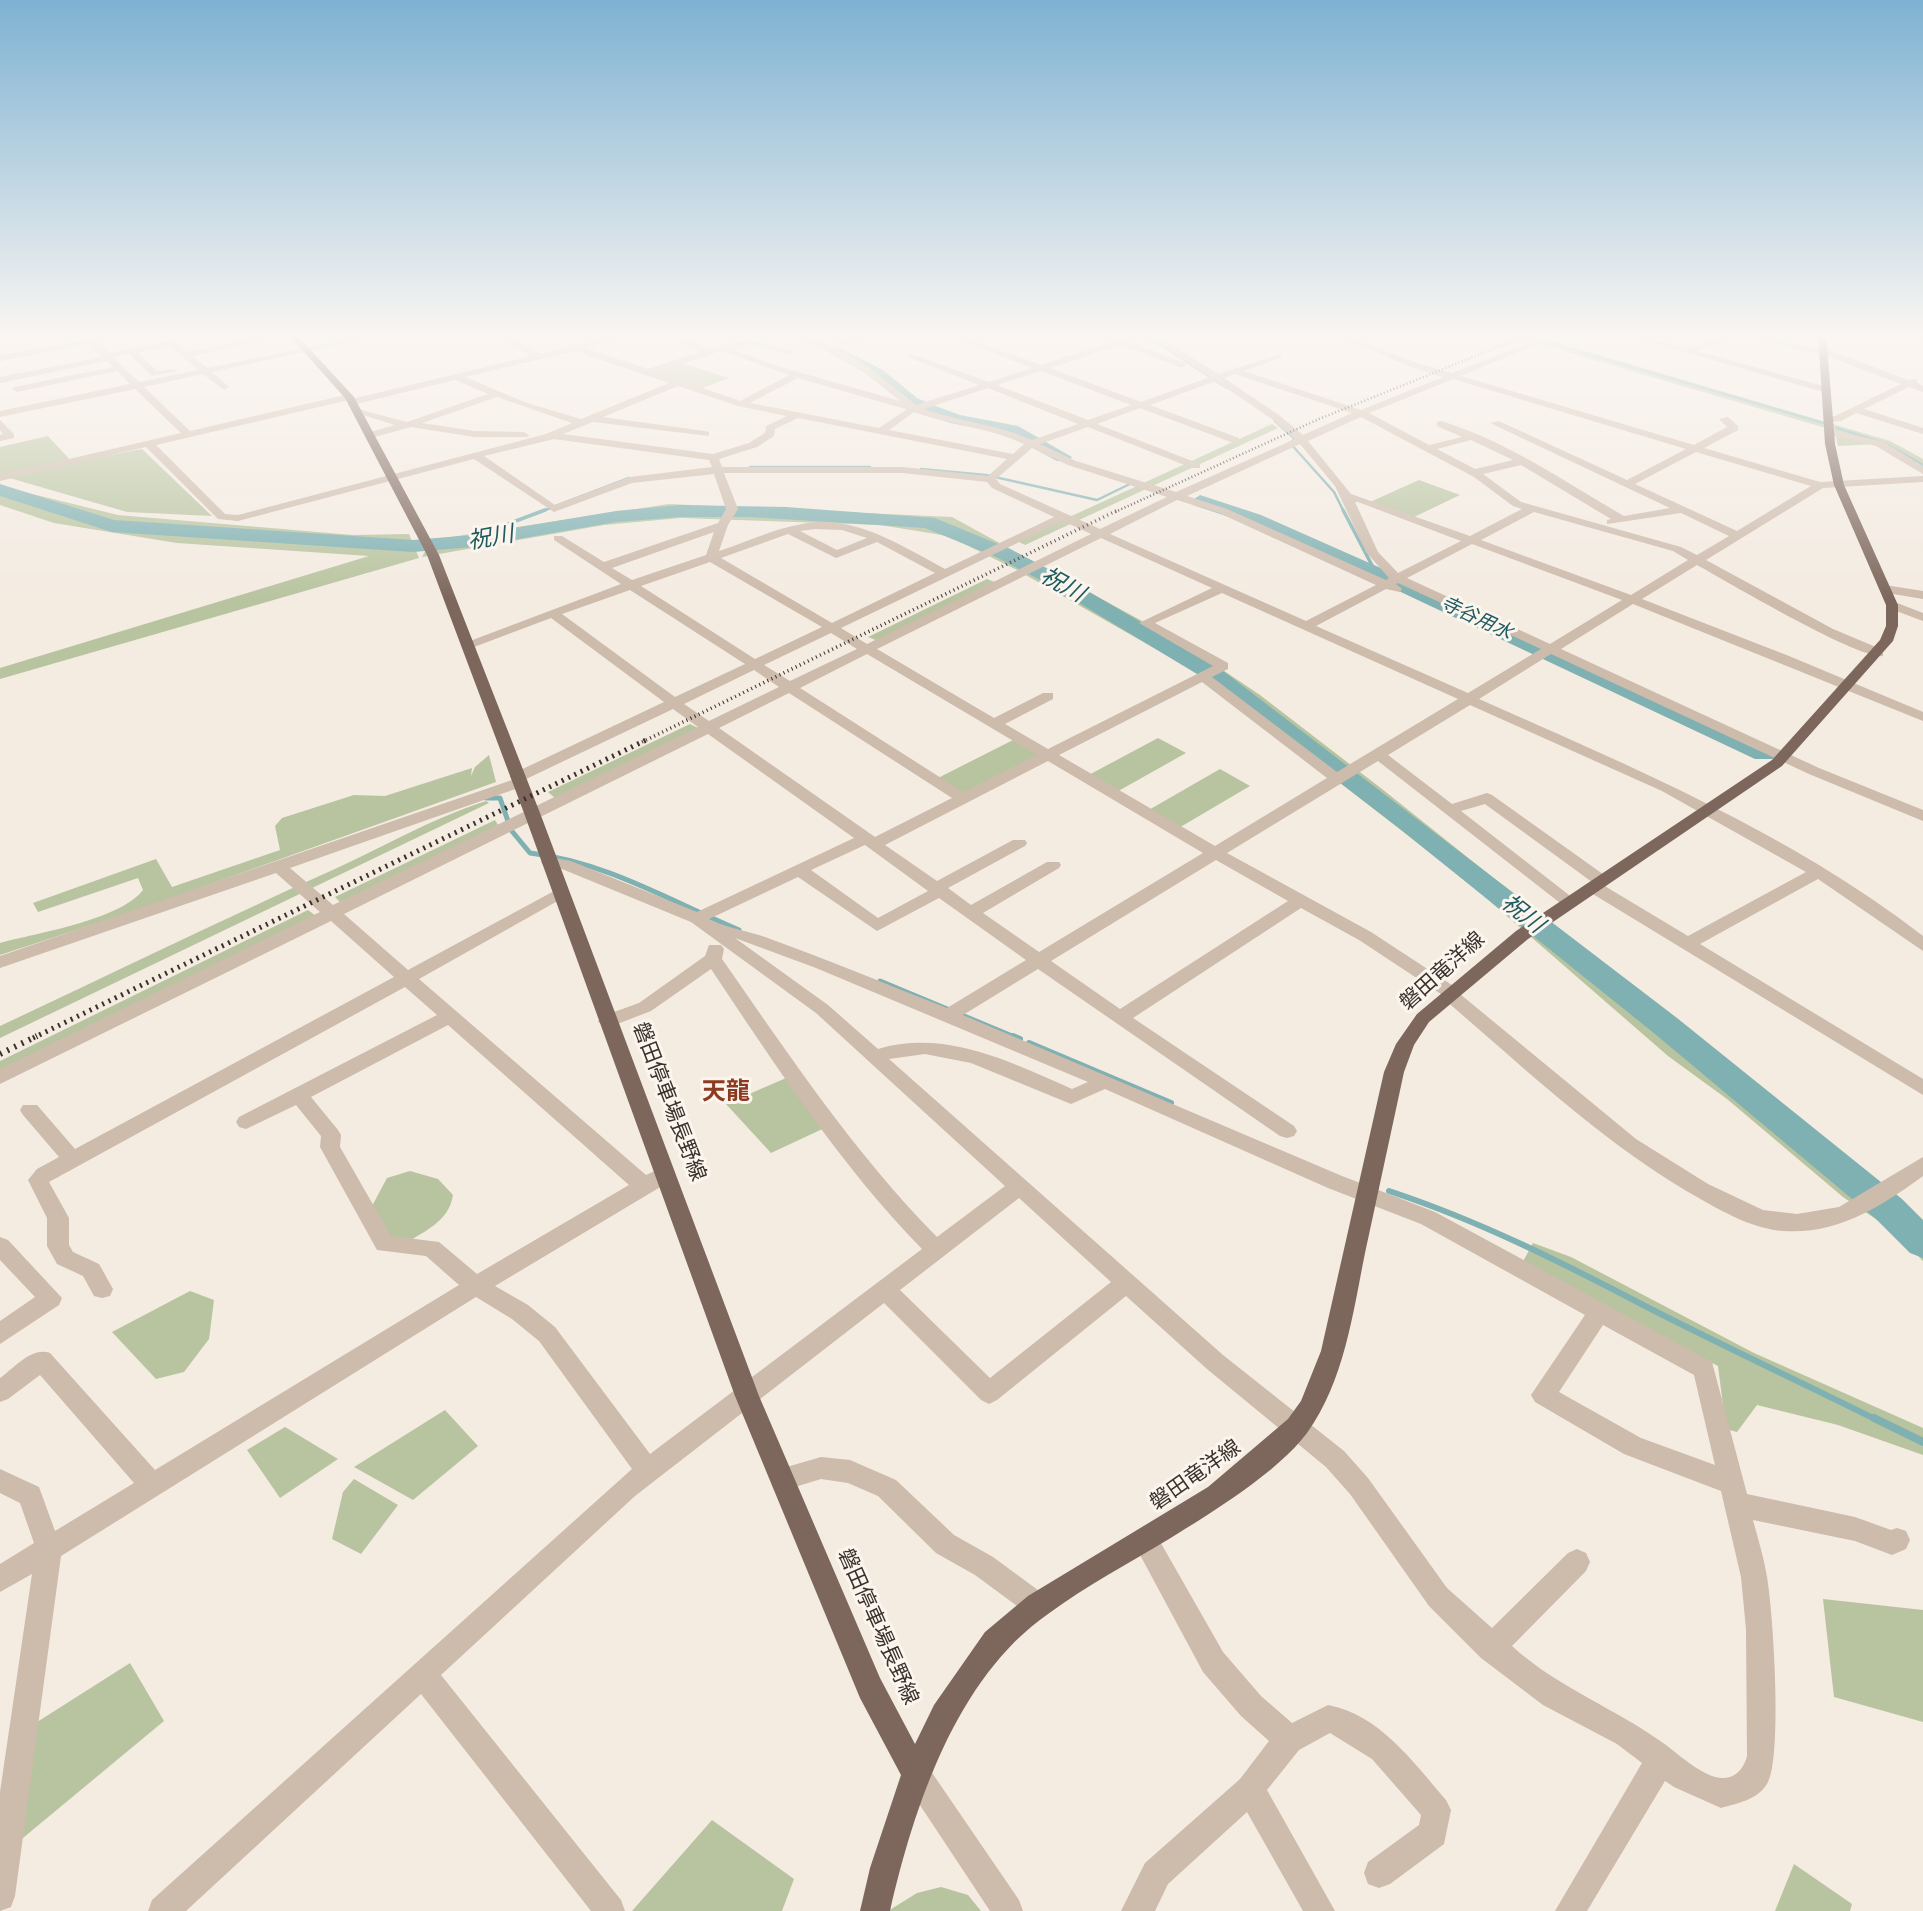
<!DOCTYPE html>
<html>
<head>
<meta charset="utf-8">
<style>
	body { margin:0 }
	canvas { display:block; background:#f4ebe1 }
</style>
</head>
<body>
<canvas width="1923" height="1911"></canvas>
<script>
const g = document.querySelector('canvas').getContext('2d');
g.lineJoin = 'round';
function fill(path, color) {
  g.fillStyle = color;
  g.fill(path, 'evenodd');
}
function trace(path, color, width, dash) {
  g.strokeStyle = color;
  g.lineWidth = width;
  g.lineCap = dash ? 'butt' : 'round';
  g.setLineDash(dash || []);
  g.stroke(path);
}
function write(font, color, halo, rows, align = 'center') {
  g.font = font + ' "Sofia Sans Condensed","Noto Sans JP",sans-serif';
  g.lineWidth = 6;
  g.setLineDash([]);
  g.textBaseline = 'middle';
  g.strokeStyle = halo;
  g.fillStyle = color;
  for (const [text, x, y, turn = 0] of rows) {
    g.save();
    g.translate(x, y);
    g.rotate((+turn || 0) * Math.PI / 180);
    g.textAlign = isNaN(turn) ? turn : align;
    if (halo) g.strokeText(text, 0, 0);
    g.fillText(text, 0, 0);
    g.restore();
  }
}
fill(new Path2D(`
	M 1502,333 L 1525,333 L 1890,441 L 1923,459 L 1923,470 L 1880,444 L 1838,446 L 1835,433 L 1829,429 Z
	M 678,362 L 729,378 L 697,390 L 646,373 Z
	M 1272,424 L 1278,428 L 1025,545 L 1017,541 Z
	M 48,436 L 72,462 L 56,466 L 142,449 L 212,516 L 127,512 L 6,477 L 0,478 L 0,447 Z
	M 1419,480 L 1460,495 L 1412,518 L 1370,502 Z
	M 0,486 L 118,515 L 353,535 L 409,534 L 419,558 L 0,679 L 0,668 L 369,556 L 177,543 L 54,523 L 0,505 Z
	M 669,504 L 952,517 L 1184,644 L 1260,695 L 1382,789 L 1857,1168 L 1923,1229 L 1923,1261 L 1892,1230 L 1843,1197 L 1727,1099 L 1668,1056 L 1470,884 L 1205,677 L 1017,570 L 948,536 L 880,525 L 681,518 L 604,525 L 422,557 L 431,540 Z
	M 987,579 L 997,583 L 878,641 L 868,637 Z
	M 690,724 L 698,728 L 555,798 L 548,792 Z
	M 1158,738 L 1186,753 L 1113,794 L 1085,777 Z
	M 1015,739 L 1041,755 L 962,795 L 936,779 Z
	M 489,755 L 496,782 L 149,906 L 0,955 L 0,943 C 37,933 120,920 143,890 L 138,878 L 38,912 L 33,903 L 156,859 L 172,887 L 280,850 L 275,826 L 282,818 L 354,795 L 385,796 L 472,768 L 471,776 L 475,767 Z
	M 1220,769 L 1250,786 L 1177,829 L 1147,811 Z
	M 486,801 L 489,803 L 0,1038 L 0,1026 C 109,975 217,922 326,873 C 380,849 430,819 486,801 Z
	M 495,820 L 498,825 L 341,903 L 335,897 Z
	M 308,910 L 316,916 L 0,1071 L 0,1061 Z
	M 793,1075 L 831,1125 L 771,1153 L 726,1104 Z
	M 410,1171 L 438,1179 L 453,1195 C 449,1222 424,1231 403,1245 L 383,1240 L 372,1206 L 387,1178 Z
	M 1533,1243 L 1571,1257 L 1754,1353 L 1923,1428 L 1923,1455 L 1838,1425 L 1757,1405 L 1737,1432 L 1726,1429 L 1718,1366 L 1602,1307 L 1519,1269 Z
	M 190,1291 L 214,1300 L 209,1339 L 184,1372 L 156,1379 L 112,1332 Z
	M 445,1410 L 478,1446 L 413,1500 L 354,1467 Z
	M 285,1427 L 338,1459 L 280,1498 L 247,1450 Z
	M 354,1479 L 398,1505 L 361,1554 L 332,1539 L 343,1492 Z
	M 1823,1599 L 1923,1610 L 1923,1722 L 1834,1697 Z
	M 130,1663 L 164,1721 L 6,1852 L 23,1731 Z
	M 712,1820 L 794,1879 L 782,1911 L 632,1911 Z
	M 1794,1864 L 1852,1904 L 1850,1911 L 1775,1911 Z
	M 941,1887 L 968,1895 L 981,1911 L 888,1911 L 917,1893 Z`), '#b8c4a0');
trace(new Path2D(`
	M 1142,333 L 1227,388
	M 1516,333 L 1823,423
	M 1275,421 L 1295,439 L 1290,443 L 1334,492 L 1344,512
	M 1837,428 L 1886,444 L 1923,465
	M 750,467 L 870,467
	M 921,469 L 986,475 L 1097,500 L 1132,483
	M 540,512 L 629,478`), '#7fb0b2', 2.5);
trace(new Path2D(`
	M 1343,510 L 1376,573
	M 452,545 L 545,510`), '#7fb0b2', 3.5);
trace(new Path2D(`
	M 486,798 L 500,798 L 511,830 L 530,853 C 606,862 670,901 739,930
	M 880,981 L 1017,1038`), '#7fb0b2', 5);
trace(new Path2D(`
	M 1013,1036 L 1020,1039
	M 1029,1043 L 1171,1103
	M 1389,1191 C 1480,1221 1563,1263 1647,1307 C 1723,1346 1801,1382 1877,1420`), '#7fb0b2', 6);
trace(new Path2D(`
	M 1874,1418 L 1923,1442`), '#7fb0b2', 8);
fill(new Path2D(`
	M 836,346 L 883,370 L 917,398 L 933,405 L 960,415 L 1018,426 L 1072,457 L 1069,461 L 1057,461 L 1007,434 L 950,423 L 921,413 L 905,404 L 871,376 L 831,354 L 828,351 Z
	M 0,484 L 114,520 L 413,540 L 472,535 L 616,511 L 680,505 L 786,507 L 935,518 L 1010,549 L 1060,575 L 1218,667 L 1677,1018 L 1902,1199 L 1923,1220 L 1923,1258 L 1910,1253 L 1876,1219 L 1655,1034 L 1400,829 L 1202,677 L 1046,583 L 996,557 L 925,528 L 750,517 L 680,517 L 616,522 L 472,547 L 413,552 L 112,532 L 0,496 Z
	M 1200,495 L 1261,515 L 1383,569 L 1773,749 L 1776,754 L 1773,759 L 1755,759 L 1369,577 L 1247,523 L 1193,505 L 1191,501 Z`), '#7fb0b2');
fill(new Path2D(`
	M 122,333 L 137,333 L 97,342 L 109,353 L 172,340 L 188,352 L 282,333 L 296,333 L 193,356 L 207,368 L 378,333 L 392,333 L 212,372 L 229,387 L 224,390 L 203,374 L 144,387 L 190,431 L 349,394 L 352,395 L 352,399 L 531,356 L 492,333 L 502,333 L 540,354 L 628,333 L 641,333 L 585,348 L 648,369 L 700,352 L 665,333 L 675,333 L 709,349 L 750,339 L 795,352 L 791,355 L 750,345 L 732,349 L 774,365 L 900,401 L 865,373 L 815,345 L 773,333 C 826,328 877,374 916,405 L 979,385 L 908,357 L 908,353 L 989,382 L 1032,368 L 942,333 L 953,333 L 1041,365 L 1113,342 L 1093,333 L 1104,333 L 1185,363 L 1185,367 L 1179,367 L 1121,345 L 1050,368 L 1141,402 L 1210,377 L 1145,333 L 1154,333 L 1218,374 L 1281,354 L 1281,358 L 1244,371 L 1361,410 L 1443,377 L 1411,367 L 1330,333 L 1341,333 L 1417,363 L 1452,373 L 1554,333 L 1564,333 L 1461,376 L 1694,445 L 1727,427 L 1719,419 L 1728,417 L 1738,426 L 1738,430 L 1704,448 L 1820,482 L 1923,476 L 1923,482 L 1823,488 L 1706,560 L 1833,629 L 1883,650 L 1883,656 C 1859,660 1726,581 1697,565 L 1642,599 L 1789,656 L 1923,712 L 1923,721 L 1633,604 L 1561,649 L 1819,768 L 1923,810 L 1923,821 L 1809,774 L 1551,654 L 1479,699 C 1632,767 1790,833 1923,936 L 1923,951 L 1818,879 L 1700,944 L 1923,1079 L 1923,1095 L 1588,891 L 1586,887 L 1592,882 L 1485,804 L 1461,811 L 1578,902 L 1570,907 L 1564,906 L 1378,761 L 1227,853 L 1371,932 L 1458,989 L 1460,994 L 1636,1139 L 1708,1184 L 1763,1210 L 1797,1214 L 1839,1207 L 1923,1157 L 1923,1176 C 1882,1206 1837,1235 1783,1231 C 1755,1229 1727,1214 1704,1201 C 1608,1148 1527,1070 1444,999 L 1441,994 L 1359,940 L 1301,908 L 1133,1018 L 1294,1126 L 1297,1131 L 1294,1136 L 1287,1138 L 1280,1136 L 1038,969 L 963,1015 L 1342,1176 L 1435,1212 L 1712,1362 L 1747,1494 L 1855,1517 L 1891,1530 L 1897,1528 L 1906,1531 L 1910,1540 L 1906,1549 L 1892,1555 L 1855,1541 L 1753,1520 C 1758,1539 1764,1558 1767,1577 C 1773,1610 1783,1760 1767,1784 C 1757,1800 1738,1803 1721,1808 L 1674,1787 L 1665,1781 L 1587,1911 L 1555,1911 L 1642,1763 L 1617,1744 L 1543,1705 L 1481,1658 L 1429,1606 L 1350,1494 L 1326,1467 L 1207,1369 L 1126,1296 L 997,1400 L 989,1404 L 981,1400 L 884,1303 L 635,1496 L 441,1675 L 621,1900 L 625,1911 L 591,1911 L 421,1694 L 186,1911 L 148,1911 L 152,1900 L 632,1469 L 539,1341 L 512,1319 L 476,1297 L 61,1556 L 15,1896 L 11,1907 L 0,1911 L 0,1792 L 32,1574 L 0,1592 L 0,1564 L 34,1543 L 20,1503 L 0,1493 L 0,1469 L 39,1487 L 55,1531 L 134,1483 L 40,1375 L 8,1399 L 0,1402 L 0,1378 C 14,1368 32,1346 50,1353 L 155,1470 L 459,1285 L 426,1256 L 377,1250 L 320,1147 L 321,1136 L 296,1105 L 246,1129 L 239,1127 L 236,1122 L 239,1117 L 437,1015 L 405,987 L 49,1182 L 69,1218 L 69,1245 L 73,1252 L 99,1264 L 113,1289 L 110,1296 L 102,1298 L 94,1296 L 83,1276 L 57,1264 L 47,1246 L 47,1218 L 28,1180 L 37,1169 L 59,1157 L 23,1115 L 20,1110 L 23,1105 L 37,1105 L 75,1149 L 394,977 L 331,921 L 0,1084 L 0,1069 L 320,912 L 276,873 L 0,968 L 0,956 L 512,780 L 510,777 L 512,774 L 664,702 L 551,618 L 474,647 L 469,648 L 462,644 L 621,584 L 554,540 L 554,536 L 562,536 L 604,562 L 718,523 L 726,509 L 714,474 L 632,483 L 554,512 L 474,459 L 238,521 L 218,519 L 146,447 L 0,481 L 0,475 L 181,433 L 135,389 L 0,417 L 0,411 L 130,384 L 117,371 L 17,392 L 12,389 L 14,387 L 113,367 L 107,361 L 0,383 L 0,377 L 102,357 L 89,344 L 0,361 L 0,355 ZM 170,346 L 198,370 L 139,382 L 113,357 L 129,354 L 152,376 L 176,371 L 174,369 L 157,371 L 138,353 ZM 575,351 L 669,383 L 581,419 L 527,403 L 465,377 ZM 722,351 L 789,375 L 740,401 L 657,372 ZM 1041,371 L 1131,405 L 1088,420 L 997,385 ZM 1235,374 L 1352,413 L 1303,435 L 1279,415 L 1224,378 ZM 798,378 L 902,408 L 907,409 L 879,428 L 750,403 ZM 1453,379 L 1686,449 L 1627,480 L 1499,421 L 1490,423 L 1670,508 L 1624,516 C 1565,482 1507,441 1441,421 L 1437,422 L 1437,426 L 1462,437 L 1429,445 L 1369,413 ZM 455,380 L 488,394 L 407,422 L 358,409 L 353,412 L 395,425 L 367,433 L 366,435 L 371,438 L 411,427 L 475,437 L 528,437 L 529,435 L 524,432 L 475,431 L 422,423 L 497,397 L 572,423 L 546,434 L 238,515 L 225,514 L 156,445 L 349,400 L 349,404 L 352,405 ZM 1216,381 L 1272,419 L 1295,439 L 1176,492 L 1076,461 L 1040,444 L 1088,427 L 1192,468 L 1200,468 L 1200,464 L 1097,424 L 1140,408 L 1231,442 L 1239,442 L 1239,438 L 1150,405 ZM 678,386 L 738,406 L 787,416 L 766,426 L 765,433 L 749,443 L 713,454 L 563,434 L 593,422 L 709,436 L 709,432 L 705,431 L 603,417 ZM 988,388 L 1078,424 L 1032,440 C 997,424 960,422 924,409 ZM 914,412 C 951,425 990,428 1024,444 L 1013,454 L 889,430 ZM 1361,417 L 1474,477 L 1513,506 L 1522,509 L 1470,536 L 1351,494 L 1308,441 ZM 798,418 L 1007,459 L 988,476 L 903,467 L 722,467 L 719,459 L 757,447 L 774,436 L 775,429 ZM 554,439 L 709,460 L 712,467 L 630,477 L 555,505 L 484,456 ZM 1471,440 L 1513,460 L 1475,469 L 1437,449 ZM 1300,444 L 1335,486 L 1366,552 L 1389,578 L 1386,580 L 1227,509 L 1187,496 ZM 1032,448 L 1068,465 L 1167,497 L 1100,529 L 1000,484 L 996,479 ZM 1696,452 L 1811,486 L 1737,531 L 1635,484 ZM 1521,465 L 1611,519 L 1607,520 L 1607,524 L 1681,513 L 1729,536 L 1697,555 L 1681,547 L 1521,502 L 1483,474 ZM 724,473 L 903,473 L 987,482 L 992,488 L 1054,517 L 945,569 C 901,546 855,514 802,524 C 773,529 747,542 719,551 L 728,525 L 738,509 ZM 1177,500 L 1219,513 L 1376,585 L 1306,621 L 1110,534 ZM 1355,502 L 1358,502 L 1461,541 L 1398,573 L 1378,552 ZM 1534,512 L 1673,551 L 1688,560 L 1631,595 L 1481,540 ZM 1063,521 L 1091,534 L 867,644 L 841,628 ZM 815,529 L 842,530 L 867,538 L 837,550 L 800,531 ZM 714,532 L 706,555 L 632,580 L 612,568 ZM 788,534 L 836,558 L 877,542 L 935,573 L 832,623 L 721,558 ZM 1101,538 L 1212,588 L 1139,623 L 1213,666 L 1048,749 L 1005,724 L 1053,699 L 1053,693 L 1043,693 L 994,718 L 877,649 ZM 1472,544 L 1622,600 L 1550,644 L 1407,578 ZM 710,562 L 822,627 L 755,659 L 641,586 ZM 1398,583 L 1541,649 L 1468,693 L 1316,626 L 1386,589 L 1400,592 L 1402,589 L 1396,584 ZM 630,590 L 745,664 L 675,697 L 562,614 ZM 1222,593 L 1458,699 L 1337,772 L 1212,677 L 1228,669 L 1228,663 L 1155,623 ZM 831,633 L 857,649 L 790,681 L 764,665 ZM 867,654 L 1037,755 L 963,792 L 800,688 ZM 754,670 L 779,687 L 709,721 L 684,704 ZM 1202,682 L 1327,778 L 1215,846 L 1059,755 ZM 789,693 L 952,798 L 875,837 L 719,728 ZM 1470,705 L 1662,791 L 1806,872 L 1688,936 L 1603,885 L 1609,881 L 1607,877 L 1492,795 L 1487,793 L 1452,804 L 1388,755 ZM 673,709 L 698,727 L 333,905 L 290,868 L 524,786 L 527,783 L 524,780 ZM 708,734 L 854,838 L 697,912 L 571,861 L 549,857 L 541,862 L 543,865 L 562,869 L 691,922 L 816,1013 L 1005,1186 L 937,1237 C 855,1154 789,1055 722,959 L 724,949 L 721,945 L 709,945 L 705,956 L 639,1003 L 600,1017 L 598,1022 L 607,1028 L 651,1011 L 711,969 C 776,1066 840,1165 922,1249 L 650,1454 L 555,1327 L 528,1305 L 495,1286 L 672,1180 L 675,1174 L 672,1168 L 665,1166 L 646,1175 L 419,979 L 570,894 L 568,890 L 556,890 L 408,970 L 344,914 ZM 1048,761 L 1203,853 L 1039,952 L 983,913 L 1059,868 L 1061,865 L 1059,862 L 1047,862 L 971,905 L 948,888 L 1025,846 L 1027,843 L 1025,840 L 1013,840 L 937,881 L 885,845 ZM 865,845 L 928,891 L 878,918 L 811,870 ZM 1216,860 L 1288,901 L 1120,1009 L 1051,961 ZM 798,877 L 877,931 L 939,898 L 1026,960 L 947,1008 C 886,984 826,959 765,937 C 751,932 717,925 709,919 ZM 735,938 L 816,968 L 1088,1082 L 1072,1089 C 1010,1062 946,1029 878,1049 L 828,1005 ZM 448,1025 L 629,1185 L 477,1274 L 439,1242 L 391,1236 L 340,1147 L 341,1135 L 338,1130 L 311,1097 ZM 925,1054 L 971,1063 L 1071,1104 L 1105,1089 L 1328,1188 L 1421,1224 L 1585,1315 L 1531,1395 L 1535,1402 L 1624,1454 L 1721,1491 L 1741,1577 L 1746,1629 L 1747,1756 C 1744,1768 1736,1779 1721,1778 C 1704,1777 1679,1755 1666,1745 C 1617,1709 1558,1688 1512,1646 L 1586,1571 L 1590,1562 L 1586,1553 L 1577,1549 L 1568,1553 L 1492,1628 L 1447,1588 L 1368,1478 L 1344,1451 L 1223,1355 L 889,1059 ZM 1019,1198 L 1111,1282 L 990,1378 L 900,1290 ZM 1603,1325 L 1694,1375 L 1715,1465 L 1641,1438 L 1559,1392 Z
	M 820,333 C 830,332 838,339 847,339 C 861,339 873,332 887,333 L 845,345 Z
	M 1618,333 L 1630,333 L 1688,348 L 1730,333 L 1750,333 L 1819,350 L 1826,349 L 1908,380 L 1917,379 L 1917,383 L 1923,386 L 1923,392 L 1909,387 L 1864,409 L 1923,428 L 1923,434 L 1856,413 L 1841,421 L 1825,422 L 1825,418 L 1835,416 L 1901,384 L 1827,356 L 1740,335 L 1697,351 L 1830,388 L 1832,390 L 1827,393 Z
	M 0,420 L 14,434 L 14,438 L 0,441 L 0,435 L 3,434 L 0,430 Z
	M 1829,429 L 1884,442 L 1923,466 L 1923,474 L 1876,446 L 1825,434 L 1824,432 Z
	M 1885,585 L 1923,591 L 1923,599 L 1881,592 L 1881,586 Z
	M 1892,601 L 1923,613 L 1923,621 L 1888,608 L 1888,602 Z
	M 0,1237 L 8,1240 L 62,1298 L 59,1305 L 0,1344 L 0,1321 L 35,1297 L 0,1260 Z
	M 821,1457 L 850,1460 L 896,1480 L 954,1535 L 993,1557 L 1046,1596 L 1050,1605 L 1046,1614 L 1037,1618 L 1028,1614 L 975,1575 L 936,1553 L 878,1496 L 848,1483 L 821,1479 L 782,1491 L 773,1487 L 770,1479 L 773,1471 Z
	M 1145,1528 L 1154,1531 L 1223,1652 L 1261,1696 L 1292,1723 L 1328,1705 C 1379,1714 1414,1763 1446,1800 L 1451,1810 L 1444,1844 L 1390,1884 L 1379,1888 L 1368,1884 L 1364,1873 L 1368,1862 L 1419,1825 L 1421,1815 L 1372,1759 L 1330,1733 L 1299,1750 L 1267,1790 L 1335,1911 L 1303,1911 L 1247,1812 L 1168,1884 L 1155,1911 L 1121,1911 L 1145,1863 L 1240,1779 L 1269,1741 L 1241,1716 L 1203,1672 L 1132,1540 L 1136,1531 Z
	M 916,1759 L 926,1764 L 1019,1900 L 1023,1911 L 990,1911 L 906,1784 L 901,1774 L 906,1764 Z`), '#cdbbac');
fill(new Path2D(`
	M 287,333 L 295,333 L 354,397 L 439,555 L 540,813 L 759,1396 L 880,1678 L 915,1744 L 934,1705 L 985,1632 L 1028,1596 L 1208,1487 L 1288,1419 L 1301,1401 L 1321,1351 L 1384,1072 L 1396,1044 L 1417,1014 L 1516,931 L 1772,760 L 1880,640 L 1886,626 L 1886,605 L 1834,485 L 1825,444 L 1818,333 L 1826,333 L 1835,444 L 1844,485 L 1898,605 L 1898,626 L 1893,641 L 1782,766 L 1528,939 L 1429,1022 L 1414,1045 L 1404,1072 C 1391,1132 1378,1193 1365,1253 C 1353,1313 1344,1382 1307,1433 C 1278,1472 1211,1513 1169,1539 C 1129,1563 1086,1586 1048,1614 C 956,1678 914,1807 890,1911 L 860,1911 L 870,1868 L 901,1775 L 860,1698 L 735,1396 L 524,813 L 427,555 L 345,398 Z`), '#7d675c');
trace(new Path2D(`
	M 1115,512 L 1319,419 L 1533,333`), '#3b302b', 2.5, [1, 2.5]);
trace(new Path2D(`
	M 642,742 L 1118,510`), '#3b302b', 3.5, [1, 3.5]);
trace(new Path2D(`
	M 33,1038 L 646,740`), '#3b302b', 5, [2, 5]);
trace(new Path2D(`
	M 0,1054 L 37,1036`), '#3b302b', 6, [2, 6]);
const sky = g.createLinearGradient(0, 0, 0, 600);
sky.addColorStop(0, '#7eb2d2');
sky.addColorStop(0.56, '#faf6f2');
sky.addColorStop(1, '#faf6f200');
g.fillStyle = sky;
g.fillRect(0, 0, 1923, 600);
write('italic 19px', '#1f5a5e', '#fbf5ee', [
	["寺谷用水",1476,619,25]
]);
write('21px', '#3b302b', '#fbf5ee', [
	["磐田竜洋線",1443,972,-42],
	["磐田停車場長野線",668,1102,69],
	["磐田竜洋線",1196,1476,-35],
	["磐田停車場長野線",877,1627,66]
]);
write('italic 23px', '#1f5a5e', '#fbf5ee', [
	["祝川",491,539,-10],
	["祝川",1062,586,29],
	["祝川",1522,915,38]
]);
write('bold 24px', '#8c3b22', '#fbf5ee', [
	["天龍",726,1093]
]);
</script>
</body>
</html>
